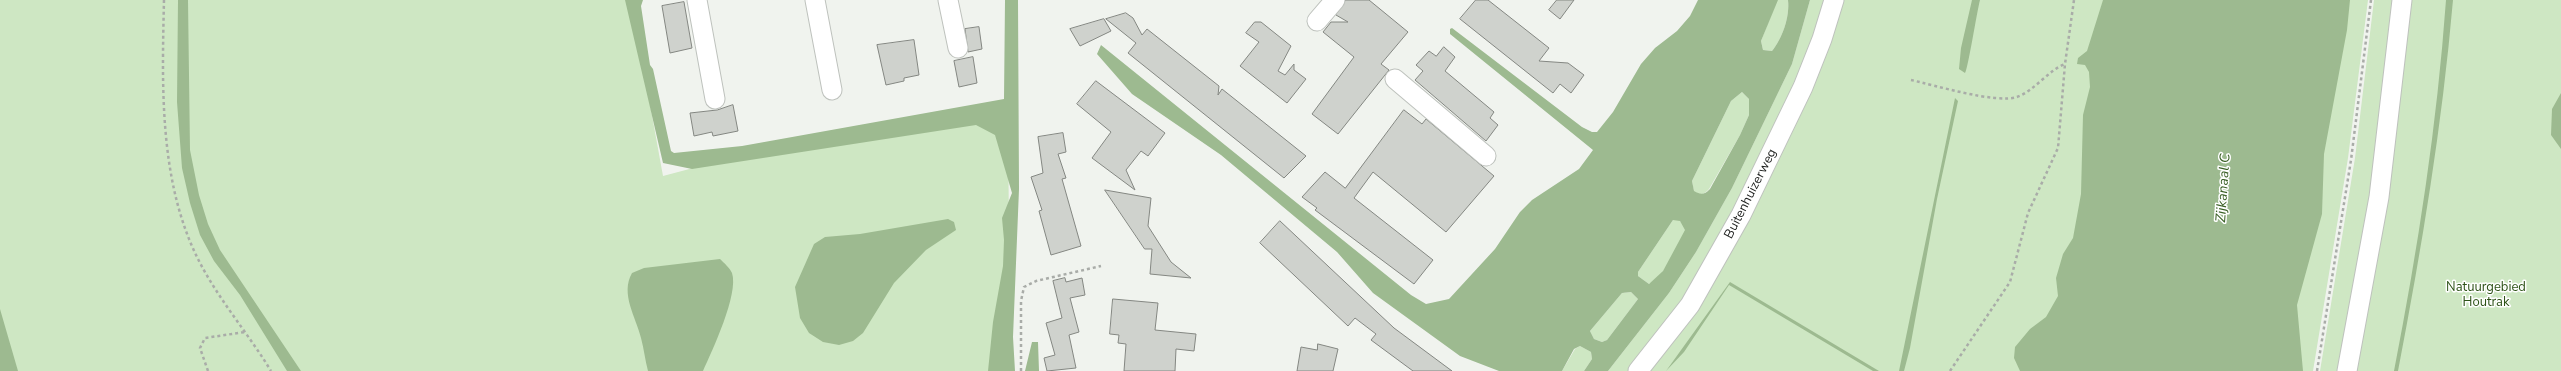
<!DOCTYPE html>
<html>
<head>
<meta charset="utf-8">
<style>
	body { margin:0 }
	canvas { display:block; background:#f0f3ee }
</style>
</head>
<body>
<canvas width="2561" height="371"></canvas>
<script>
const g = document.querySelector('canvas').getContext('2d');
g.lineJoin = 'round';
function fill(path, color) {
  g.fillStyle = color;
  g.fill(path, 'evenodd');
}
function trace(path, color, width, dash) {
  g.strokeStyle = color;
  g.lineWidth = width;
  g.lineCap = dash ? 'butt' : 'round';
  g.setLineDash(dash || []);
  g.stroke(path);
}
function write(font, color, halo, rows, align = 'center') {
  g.font = font + ' "Nunito Sans",sans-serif';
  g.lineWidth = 3;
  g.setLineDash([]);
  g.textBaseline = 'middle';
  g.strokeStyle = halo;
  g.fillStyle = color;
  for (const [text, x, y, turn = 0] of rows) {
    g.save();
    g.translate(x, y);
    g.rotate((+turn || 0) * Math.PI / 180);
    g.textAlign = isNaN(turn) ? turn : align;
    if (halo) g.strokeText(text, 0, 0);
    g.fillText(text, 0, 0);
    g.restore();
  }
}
fill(new Path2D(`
	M 0,0 L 631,0 L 663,176 L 746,154 L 1008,112 L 1010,371 L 0,371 Z
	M 1777,0 L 1788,0 C 1790,17 1782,39 1772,51 L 1763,50 L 1761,41 Z
	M 1810,0 L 1828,0 L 1810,56 L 1700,276 L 1630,371 L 1608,371 L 1669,293 L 1696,252 L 1732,188 L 1792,64 Z
	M 1840,0 L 2368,0 L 2348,158 L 2313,371 L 1647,371 L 1672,340 Z
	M 2374,0 L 2394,0 L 2377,159 L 2339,371 L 2320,371 L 2355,158 Z
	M 2411,0 L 2561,0 L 2561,371 L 2356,371 C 2380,248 2398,125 2411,0 Z
	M 1742,92 L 1749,99 L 1749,115 L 1740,135 L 1709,189 C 1704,195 1701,195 1694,192 L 1692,181 L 1731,101 Z
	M 1677,219 L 1684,224 L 1686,230 C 1676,248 1667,274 1649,284 L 1638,276 L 1638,272 L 1673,220 Z
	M 1631,292 L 1638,299 L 1607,340 L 1602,342 L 1594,339 L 1590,331 L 1622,293 Z
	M 1580,346 L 1591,352 L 1592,359 L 1584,371 L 1562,371 L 1575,349 Z`), '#cee7c3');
fill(new Path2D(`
	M 178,0 L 188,0 L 190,150 L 199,195 L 208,224 L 220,250 L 301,371 L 287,371 L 240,295 L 214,261 L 200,235 L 190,203 L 182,168 L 177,102 Z
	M 625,0 L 643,0 L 641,6 L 650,65 L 653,69 L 671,151 L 674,153 L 742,146 L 1004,99 L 1005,0 L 1018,0 L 1019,189 L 1013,337 L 1015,371 L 988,371 L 993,322 L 1003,266 L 1004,240 L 1002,218 L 1012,193 L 995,135 L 976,125 L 692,169 L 663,163 Z
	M 1698,0 L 1778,0 L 1761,41 L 1763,50 L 1772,51 C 1782,39 1790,17 1788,0 L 1810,0 L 1792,64 L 1732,188 L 1696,252 L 1669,293 L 1608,371 L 1584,371 L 1592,359 L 1591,352 L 1580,346 L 1574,349 L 1562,371 L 1499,371 L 1460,356 L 1373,293 L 1337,252 L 1221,155 L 1132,94 L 1097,54 L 1101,45 L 1411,295 L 1426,304 L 1449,299 L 1495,249 L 1520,212 L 1532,200 L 1579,169 L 1593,150 L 1450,34 L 1450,29 L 1452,28 L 1582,127 L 1592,132 L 1597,132 L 1613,112 L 1641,64 L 1655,48 L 1677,31 L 1690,16 ZM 1742,92 L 1749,99 L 1749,115 L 1740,135 L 1710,189 C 1704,195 1701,195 1694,191 L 1692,181 L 1731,101 ZM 1673,220 L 1680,221 L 1685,230 L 1663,271 L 1649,284 L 1638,276 L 1638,272 ZM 1631,292 L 1638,299 L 1607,340 L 1602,342 L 1594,339 L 1590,331 L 1622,293 Z
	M 1972,0 L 1980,0 C 1977,11 1968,69 1965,73 L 1959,69 L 1961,48 Z
	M 2103,0 L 2350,0 L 2347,30 L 2324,154 L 2322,214 L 2297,305 L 2303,371 L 2020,371 L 2014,358 L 2015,347 L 2030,329 L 2046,317 L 2058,296 L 2056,278 L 2063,254 L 2073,238 L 2081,194 L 2083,115 L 2090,87 L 2089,72 L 2085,65 L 2077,64 L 2078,58 L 2087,51 Z
	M 2446,0 L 2453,0 C 2442,127 2422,246 2398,371 L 2394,371 C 2418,248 2437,125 2446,0 Z
	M 2561,93 L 2561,149 L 2551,135 L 2552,109 Z
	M 1955,98 L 1958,101 L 1937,199 L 1910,348 L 1904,371 L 1899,371 Z
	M 948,219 L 954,222 L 956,230 L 926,250 L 894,283 L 863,333 L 853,341 L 839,345 L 823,342 L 809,333 L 800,318 L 795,287 L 814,244 L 825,237 L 860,234 Z
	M 720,259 C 724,263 730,268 732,273 C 739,294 712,351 703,371 L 648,371 C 645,360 644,349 641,338 C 636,317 620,294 632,273 L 644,268 Z
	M 1730,282 L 1879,371 L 1873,371 L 1729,285 L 1684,352 L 1666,371 Z
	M 0,309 L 18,371 L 0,371 Z
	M 1032,342 L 1038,342 L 1039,371 L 1025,371 Z`), '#9dba90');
const building = new Path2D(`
	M 1346,0 L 1369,0 L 1408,32 L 1381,64 L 1389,70 L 1338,134 L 1312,114 L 1354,57 L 1323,32 L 1331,22 L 1348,22 L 1336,15 Z
	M 1476,0 L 1488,0 L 1549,48 L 1539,61 L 1568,63 L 1584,75 L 1571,93 L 1560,84 L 1553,93 L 1460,19 Z
	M 1557,0 L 1574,0 L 1560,19 L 1549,10 Z
	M 684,2 L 692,48 L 670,53 L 662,6 Z
	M 1126,13 L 1133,18 L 1142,35 L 1147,29 L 1219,86 L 1218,95 L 1222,89 L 1306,156 L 1284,178 L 1128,53 L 1136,43 L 1106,19 Z
	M 1104,19 L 1111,31 L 1080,46 L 1070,29 Z
	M 1255,22 L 1261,22 L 1291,46 L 1278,71 L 1285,75 L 1294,64 L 1294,70 L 1306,79 L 1287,103 L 1240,66 L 1259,42 L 1246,33 Z
	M 979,27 L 982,49 L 968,52 L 965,29 Z
	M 914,40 L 919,75 L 904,78 L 904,81 L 886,85 L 877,45 Z
	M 1444,47 L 1455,57 L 1445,71 L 1494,112 L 1490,118 L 1498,125 L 1486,141 L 1415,80 L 1423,71 L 1416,65 L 1429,51 L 1436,56 Z
	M 973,57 L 977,83 L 959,87 L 954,61 Z
	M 1096,81 L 1165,133 L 1148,156 L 1141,151 L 1126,170 L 1135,190 L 1092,158 L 1111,132 L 1077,104 Z
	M 733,105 L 738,131 L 713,136 L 712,132 L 694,136 L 690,113 L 717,110 Z
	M 1404,110 L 1422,124 L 1426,119 L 1494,176 L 1446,232 L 1373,172 L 1354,198 L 1433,260 L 1414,284 L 1315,210 L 1317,208 L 1302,197 L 1325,172 L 1345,188 Z
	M 1063,133 L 1066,152 L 1058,154 L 1066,178 L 1062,179 L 1081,246 L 1051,255 L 1039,211 L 1042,210 L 1031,177 L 1043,173 L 1038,137 Z
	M 1105,190 L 1151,198 L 1148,226 L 1171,262 L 1191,278 L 1150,274 L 1152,249 L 1145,249 Z
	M 1280,221 L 1394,328 L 1452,371 L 1413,371 L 1371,340 L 1376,334 L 1355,318 L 1348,326 L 1260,243 Z
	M 1065,278 L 1066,282 L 1082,278 L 1085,295 L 1070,298 L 1079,332 L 1069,335 L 1076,368 L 1047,371 L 1044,358 L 1055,355 L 1046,323 L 1062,318 L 1053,281 Z
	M 1113,299 L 1158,303 L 1155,330 L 1196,334 L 1194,351 L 1176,349 L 1175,371 L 1124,371 L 1126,344 L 1118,343 L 1119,335 L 1110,334 Z
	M 1318,344 L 1338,349 L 1333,371 L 1297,371 L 1301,347 L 1317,350 Z`);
fill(building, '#cfd2cd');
trace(building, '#848782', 1);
const minor = new Path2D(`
	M 697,0 L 715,99
	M 815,0 L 832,90
	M 948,0 L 958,48
	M 1317,21 L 1335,0
	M 1395,79 L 1486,156
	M 1638,371 L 1690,305 L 1741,215 L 1803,87 L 1822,39 L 1834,0
	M 2347,371 L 2379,197 L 2402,0`);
trace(minor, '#bec2bd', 21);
trace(new Path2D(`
	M 164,0 C 162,86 159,181 198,259 C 218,299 248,333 271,371
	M 1911,80 C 1934,85 1996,104 2017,97 C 2034,91 2050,69 2065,64
	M 208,371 L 200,348 L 205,338 L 245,332
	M 1021,371 L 1021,301 L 1024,287 L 1036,281 L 1101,266
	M 1950,371 L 2010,282 L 2028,213 L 2058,148 L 2065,64 L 2074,0
	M 2317,371 L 2351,160 L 2371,0`), '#a9aca8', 2.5, [3, 3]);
trace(minor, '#fff', 19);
write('13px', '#212321', '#fff', [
	["Buitenhuizerweg",1751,194,-63]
]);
write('13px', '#2d5217', '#fff', [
	["Natuurgebied",2486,288],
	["Houtrak",2486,303]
]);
write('italic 14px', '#3a6026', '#fff', [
	["Zijkanaal C",2224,188,-86]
]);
</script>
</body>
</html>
